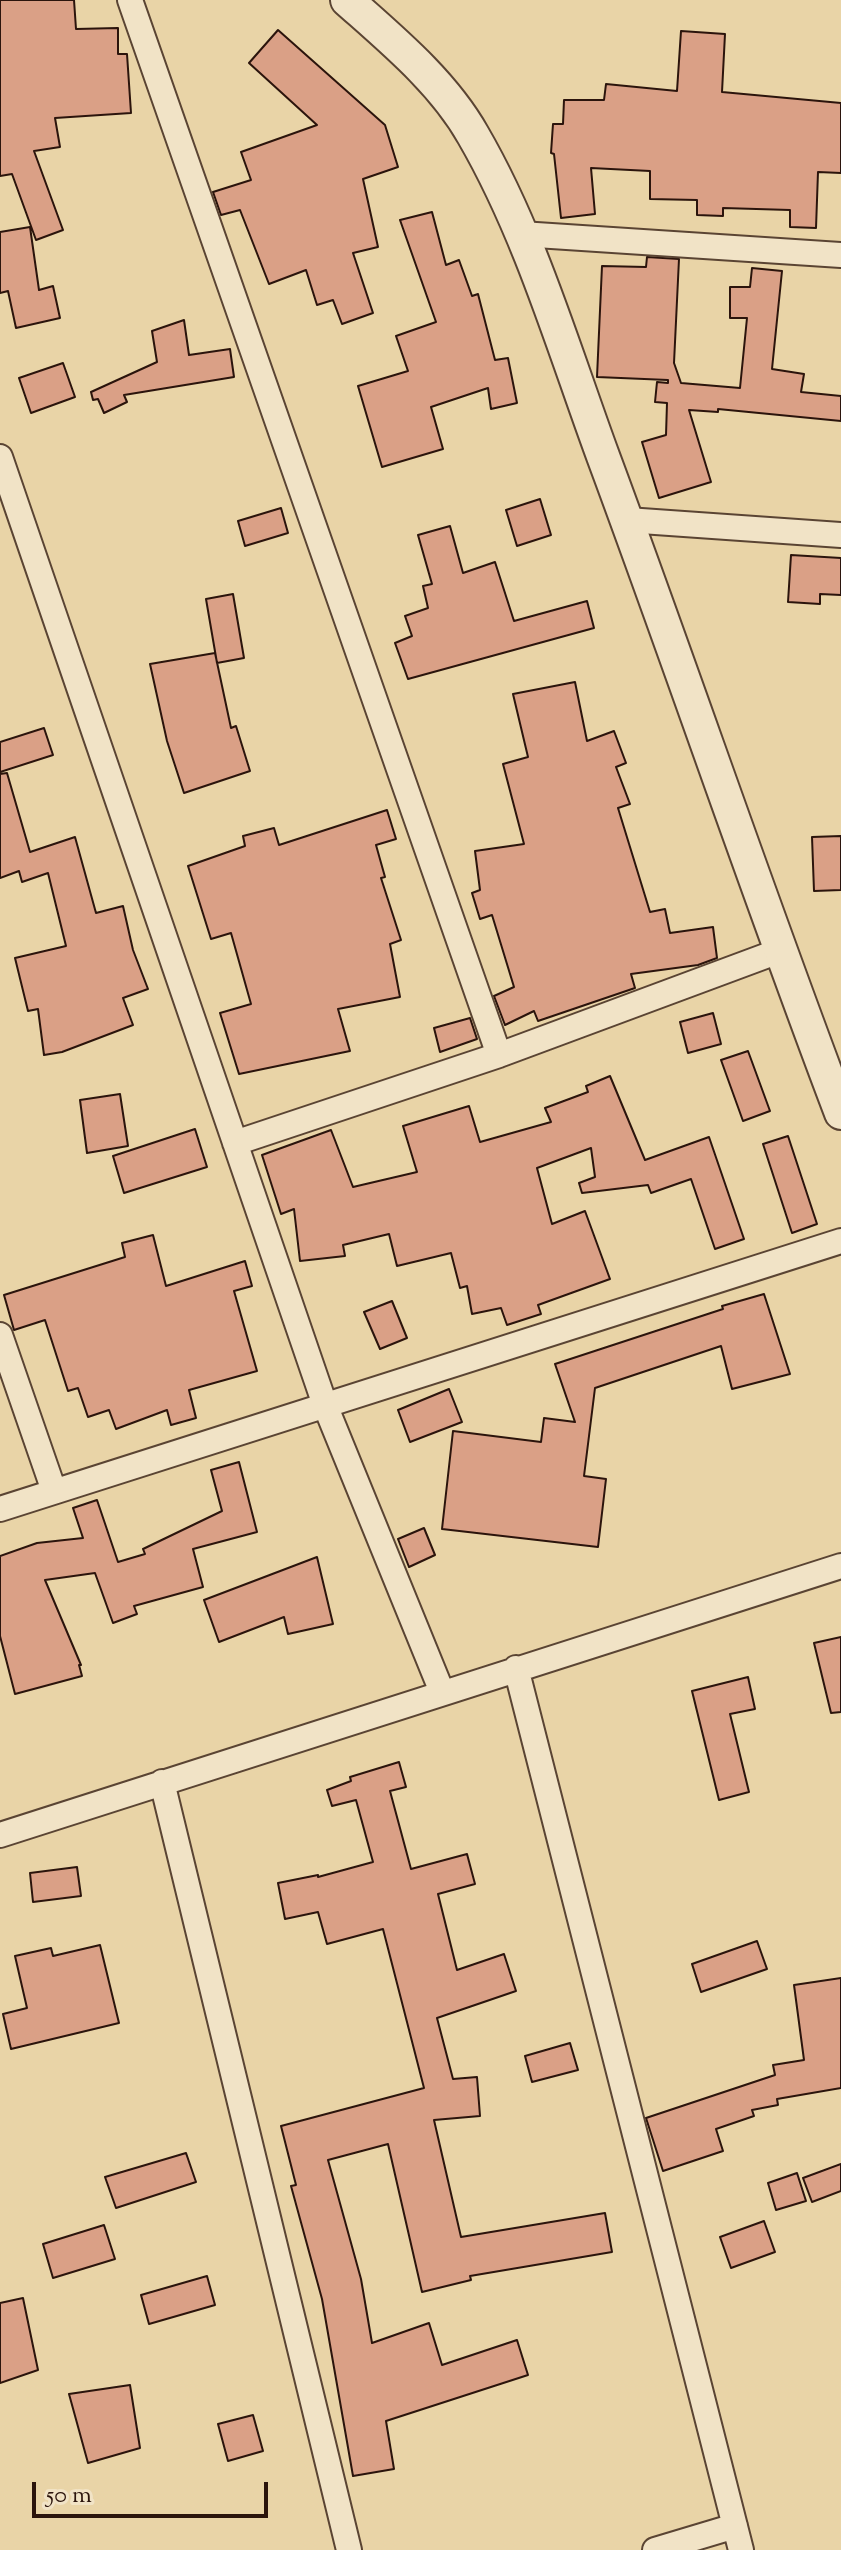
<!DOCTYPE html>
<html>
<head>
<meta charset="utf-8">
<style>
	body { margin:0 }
	#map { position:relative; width:841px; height:2550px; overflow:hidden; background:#e9d4a7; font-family:"Sorts Mill Goudy",serif }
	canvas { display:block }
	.scale { position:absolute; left:32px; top:2482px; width:236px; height:36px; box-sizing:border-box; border:4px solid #2b140c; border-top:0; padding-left:10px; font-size:24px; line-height:28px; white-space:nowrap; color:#2b140c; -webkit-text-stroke:6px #f1e3c6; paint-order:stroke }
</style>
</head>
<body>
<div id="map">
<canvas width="841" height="2550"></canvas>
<div class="scale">50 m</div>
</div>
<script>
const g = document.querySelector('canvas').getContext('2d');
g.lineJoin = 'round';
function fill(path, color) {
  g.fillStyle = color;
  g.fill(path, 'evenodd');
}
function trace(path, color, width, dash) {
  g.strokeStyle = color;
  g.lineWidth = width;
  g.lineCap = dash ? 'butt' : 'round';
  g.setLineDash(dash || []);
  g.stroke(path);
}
const building = new Path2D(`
	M 0,0 L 74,0 L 76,29 L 118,28 L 118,54 L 127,54 L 131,113 L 55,118 L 60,147 L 34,151 L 63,230 L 36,240 L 12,174 L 0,176 Z
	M 278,30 L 385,125 L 398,167 L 363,179 L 378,247 L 353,253 L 373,313 L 342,324 L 333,300 L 317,305 L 306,270 L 269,284 L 240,210 L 221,215 L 213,192 L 251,180 L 241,152 L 317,125 L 249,63 Z
	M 681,31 L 725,34 L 722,92 L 841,103 L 841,173 L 818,172 L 816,228 L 790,227 L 790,210 L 723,208 L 723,216 L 697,215 L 697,200 L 650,199 L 650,171 L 591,168 L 595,214 L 561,218 L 554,154 L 551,153 L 553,124 L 563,124 L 564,100 L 604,100 L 606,84 L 677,91 Z
	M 432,212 L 446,265 L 459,260 L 472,296 L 478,294 L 495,360 L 508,358 L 517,403 L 491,409 L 488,388 L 431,407 L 443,449 L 382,467 L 358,386 L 408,371 L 396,336 L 436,322 L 400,220 Z
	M 30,227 L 39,290 L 53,286 L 60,318 L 16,328 L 8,291 L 0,293 L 0,232 Z
	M 647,257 L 679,259 L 674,363 L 681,383 L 740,388 L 747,318 L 730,318 L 730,287 L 750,287 L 752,268 L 782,271 L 772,369 L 804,374 L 801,392 L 841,396 L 841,421 L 718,409 L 718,412 L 689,410 L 711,482 L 659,498 L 642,442 L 666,435 L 667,403 L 655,402 L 657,382 L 668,383 L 668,380 L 597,377 L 602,266 L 646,267 Z
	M 184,320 L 189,355 L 230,349 L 234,377 L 124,395 L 127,402 L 104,413 L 98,399 L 93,400 L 91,392 L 157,362 L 152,331 Z
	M 63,363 L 75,397 L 31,413 L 19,378 Z
	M 540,499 L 551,535 L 517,546 L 506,510 Z
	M 281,508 L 288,533 L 245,546 L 238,521 Z
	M 450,526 L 463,573 L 495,562 L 514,621 L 587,601 L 594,628 L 408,679 L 395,643 L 412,636 L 405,616 L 428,608 L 423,586 L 432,584 L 418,535 Z
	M 791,555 L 841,558 L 841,595 L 820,594 L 820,604 L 788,602 Z
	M 233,594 L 244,658 L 217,663 L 206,599 Z
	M 215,653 L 231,728 L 236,726 L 250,771 L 184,793 L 167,741 L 150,664 Z
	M 575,682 L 587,741 L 614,731 L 626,763 L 616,767 L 630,804 L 618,808 L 650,912 L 665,909 L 670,933 L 713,927 L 717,958 L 698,965 L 631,974 L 635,988 L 538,1021 L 534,1011 L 505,1025 L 494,996 L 514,987 L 492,915 L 480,919 L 472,893 L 480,890 L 475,851 L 524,844 L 503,764 L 528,757 L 513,694 Z
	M 44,728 L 53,755 L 0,772 L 0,742 Z
	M 7,773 L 30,852 L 75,837 L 96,913 L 123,906 L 133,950 L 148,989 L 123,998 L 133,1025 L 62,1052 L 44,1055 L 38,1009 L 28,1011 L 15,958 L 66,946 L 48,873 L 22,882 L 19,871 L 0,878 L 0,774 Z
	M 387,810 L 396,839 L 376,845 L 385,877 L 381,878 L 401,940 L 390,944 L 400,997 L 338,1009 L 350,1051 L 239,1074 L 220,1013 L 251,1004 L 231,933 L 211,939 L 188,866 L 245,846 L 243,836 L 274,828 L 279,845 Z
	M 841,836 L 841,890 L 814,891 L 812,837 Z
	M 713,1013 L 721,1044 L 688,1053 L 680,1022 Z
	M 470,1018 L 477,1039 L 440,1052 L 434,1028 Z
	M 748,1051 L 770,1111 L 743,1121 L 721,1060 Z
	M 610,1076 L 645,1160 L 709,1137 L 744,1239 L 715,1249 L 691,1179 L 651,1193 L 648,1185 L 582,1193 L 579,1183 L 595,1177 L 591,1148 L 537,1168 L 552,1224 L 585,1211 L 610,1279 L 538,1305 L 541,1314 L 507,1325 L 501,1308 L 472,1314 L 467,1286 L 460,1288 L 451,1253 L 397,1266 L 389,1234 L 343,1245 L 345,1256 L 300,1261 L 294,1209 L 281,1214 L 262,1155 L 331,1130 L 353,1187 L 417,1172 L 403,1126 L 469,1106 L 480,1142 L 551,1122 L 545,1108 L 588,1092 L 586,1086 Z
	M 120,1094 L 128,1146 L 87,1153 L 80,1100 Z
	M 195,1129 L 207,1167 L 124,1193 L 113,1156 Z
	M 788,1136 L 817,1224 L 792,1233 L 763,1144 Z
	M 153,1235 L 166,1286 L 245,1261 L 252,1286 L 234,1291 L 257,1371 L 189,1390 L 196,1418 L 171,1425 L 167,1410 L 116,1429 L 109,1410 L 88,1417 L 78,1388 L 68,1391 L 45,1320 L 14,1330 L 4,1295 L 125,1257 L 122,1243 Z
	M 764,1294 L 790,1374 L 732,1389 L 721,1346 L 595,1388 L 584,1476 L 606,1479 L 598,1547 L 442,1529 L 453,1431 L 541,1442 L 544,1418 L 575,1422 L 555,1364 L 723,1309 L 722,1306 Z
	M 392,1301 L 407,1338 L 380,1349 L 364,1312 Z
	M 449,1389 L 462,1422 L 410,1442 L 398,1410 Z
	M 239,1462 L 257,1532 L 193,1549 L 203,1587 L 134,1606 L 137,1614 L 113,1623 L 95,1573 L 45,1580 L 81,1665 L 79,1665 L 82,1676 L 15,1694 L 0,1636 L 0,1556 L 37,1543 L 83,1538 L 73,1508 L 97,1500 L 118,1562 L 145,1554 L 143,1549 L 222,1511 L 211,1470 Z
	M 424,1528 L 435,1555 L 409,1567 L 398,1539 Z
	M 317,1557 L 333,1624 L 288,1634 L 284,1617 L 219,1642 L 204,1600 Z
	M 841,1637 L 841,1712 L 831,1713 L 814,1643 Z
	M 748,1677 L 755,1709 L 730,1714 L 749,1792 L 719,1800 L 692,1691 Z
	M 399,1762 L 406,1787 L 390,1791 L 411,1869 L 467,1854 L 475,1884 L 438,1894 L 457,1970 L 504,1954 L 516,1991 L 437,2018 L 453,2079 L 477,2077 L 480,2116 L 434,2120 L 461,2237 L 605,2213 L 612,2252 L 470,2276 L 471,2280 L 422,2292 L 388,2144 L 328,2160 L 361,2279 L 372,2343 L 429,2323 L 442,2365 L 517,2340 L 528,2375 L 386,2421 L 394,2469 L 353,2476 L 322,2299 L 291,2186 L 296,2185 L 281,2126 L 424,2088 L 383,1929 L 327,1944 L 318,1912 L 285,1919 L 278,1883 L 318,1875 L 318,1877 L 373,1862 L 356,1800 L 332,1806 L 327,1790 L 351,1781 L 350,1777 Z
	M 77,1867 L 81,1896 L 33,1902 L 30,1873 Z
	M 757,1941 L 767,1969 L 701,1992 L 692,1964 Z
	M 100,1945 L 119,2023 L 11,2049 L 3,2014 L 27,2008 L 15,1956 L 51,1948 L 53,1956 Z
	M 841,1978 L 841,2088 L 777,2099 L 778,2105 L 752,2110 L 754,2116 L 716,2129 L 723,2151 L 663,2171 L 646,2118 L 775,2075 L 773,2065 L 804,2060 L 794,1985 Z
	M 570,2043 L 578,2070 L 532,2082 L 525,2056 Z
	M 186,2153 L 196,2182 L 116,2208 L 105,2177 Z
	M 841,2164 L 841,2191 L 812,2202 L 803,2178 Z
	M 797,2173 L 806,2201 L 776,2210 L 768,2183 Z
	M 764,2221 L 775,2252 L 731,2268 L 720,2237 Z
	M 104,2225 L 115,2259 L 53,2278 L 43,2244 Z
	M 207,2276 L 215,2305 L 149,2324 L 141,2295 Z
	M 23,2298 L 38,2370 L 0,2383 L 0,2303 Z
	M 130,2385 L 140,2448 L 88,2463 L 69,2394 Z
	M 253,2415 L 263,2451 L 228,2461 L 218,2424 Z`);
fill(building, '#daa086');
trace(building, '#2b140c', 2);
const minor = new Path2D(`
	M 130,0 L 499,1055
	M 521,234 L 841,255
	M 0,457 L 325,1405 L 442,1692
	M 627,520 L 841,535
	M 235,1143 L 499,1055 L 779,951
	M 0,1335 L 54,1491
	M 0,1509 L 841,1241
	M 516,1668 L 741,2550
	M 162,1782 L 349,2550
	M 0,1835 L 841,1566
	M 655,2550 L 735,2526`);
const tertiary = new Path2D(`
	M 347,0 C 392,40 443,82 473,135 C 530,233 564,350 603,456 C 684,674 758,895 841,1113`);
trace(minor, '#5a4433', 28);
trace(tertiary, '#5a4433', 36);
trace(minor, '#f1e3c6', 24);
trace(tertiary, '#f1e3c6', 32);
</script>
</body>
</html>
